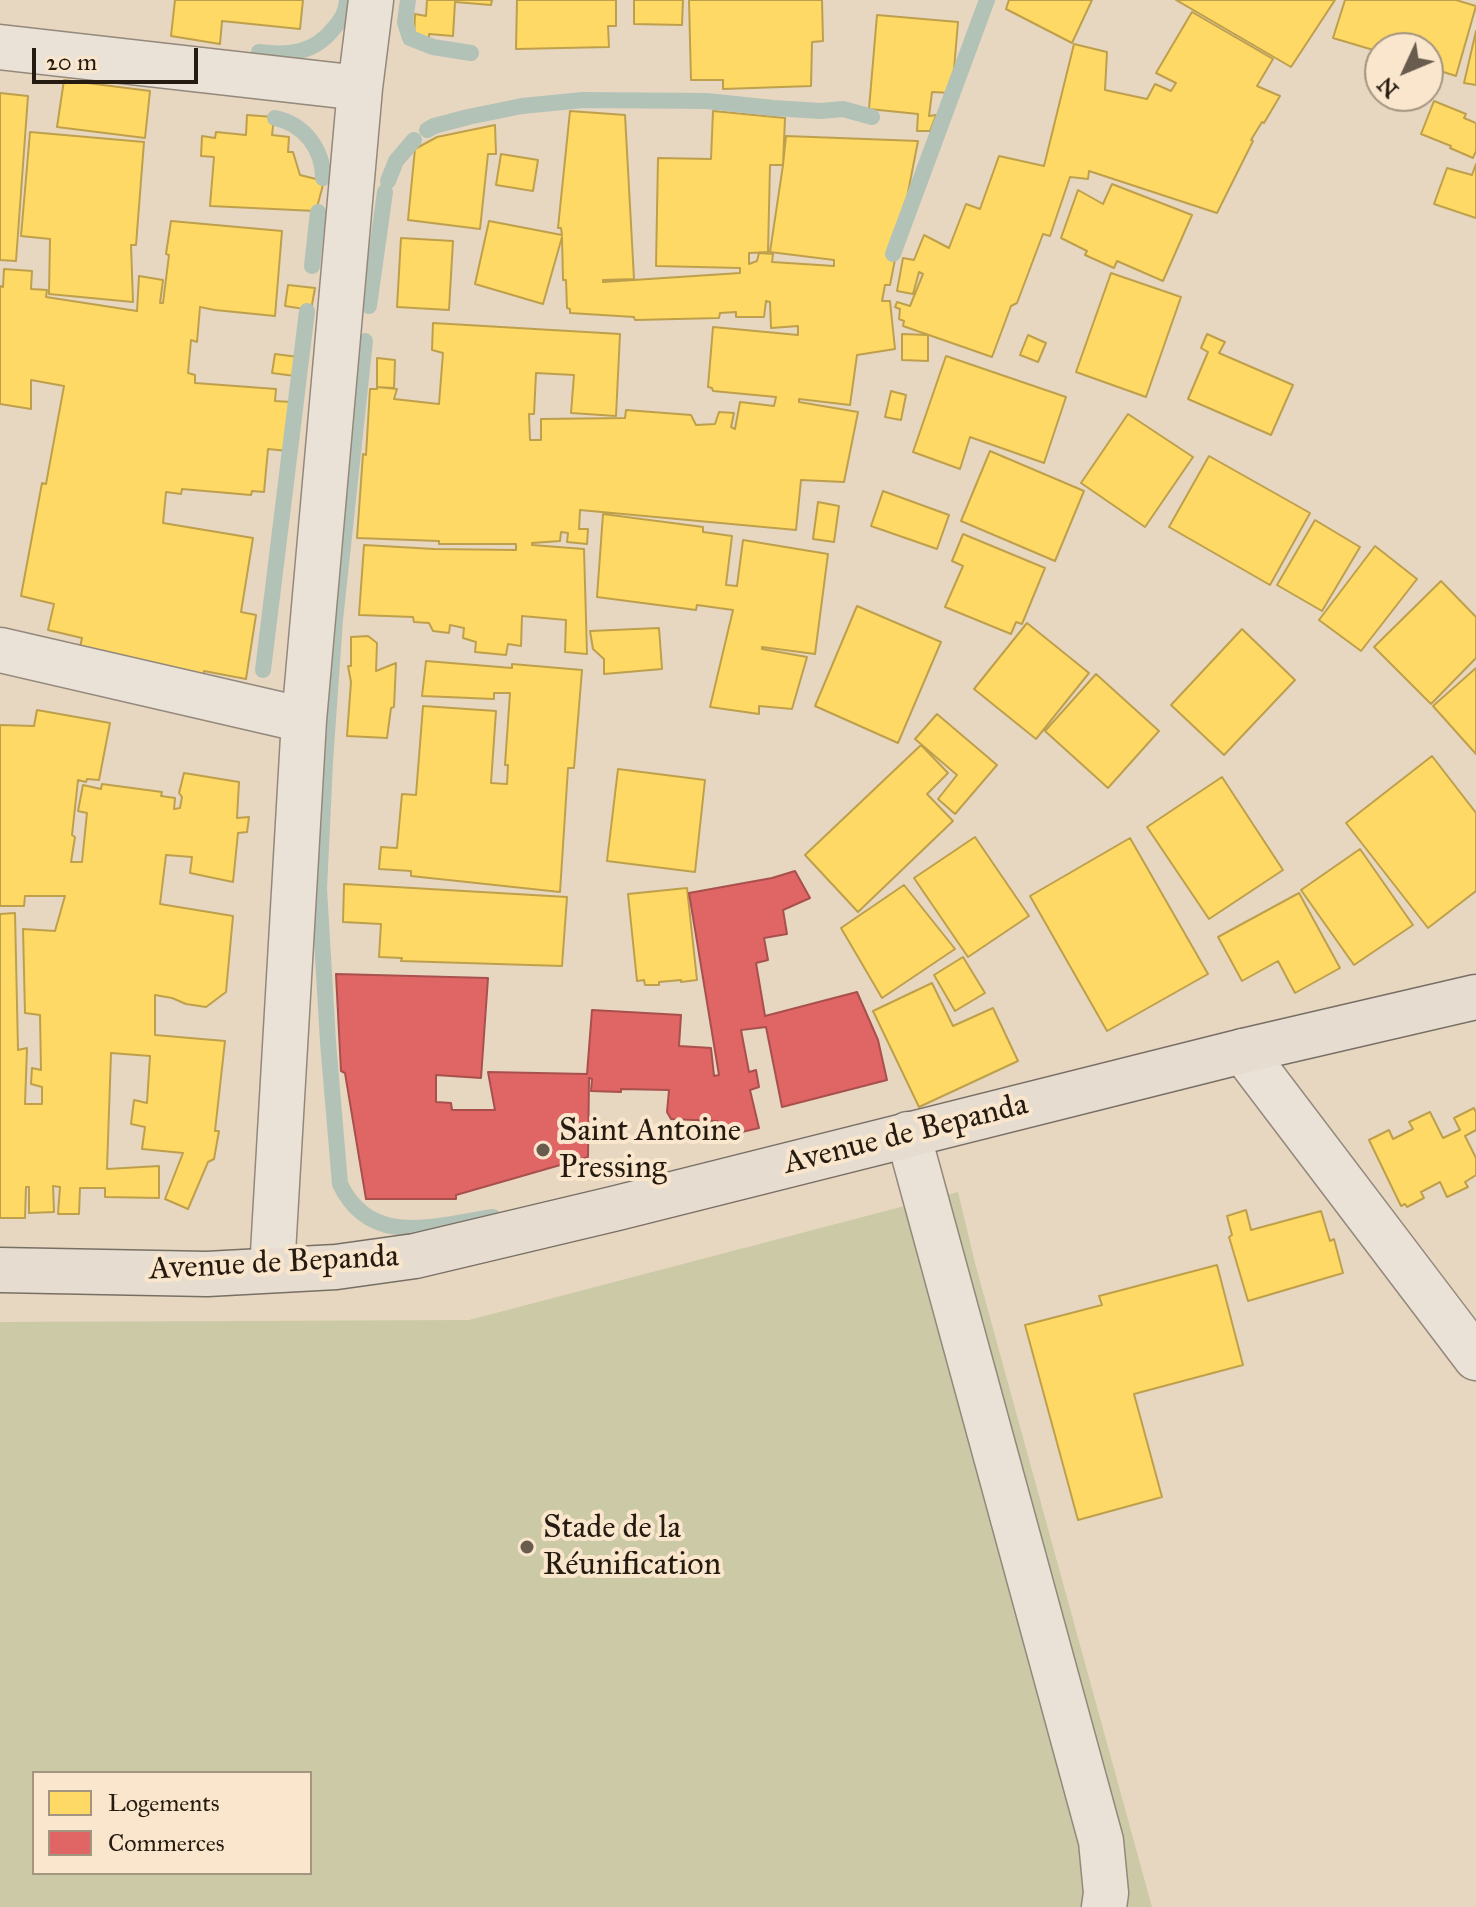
<!DOCTYPE html>
<html>
<head>
<meta charset="utf-8">
<style>
	body { margin:0 }
	#map { position:relative; width:1476px; height:1907px; overflow:hidden; background:#e7d6c0; font-family:"IM FELL Great Primer",serif }
	canvas { display:block }
	.legend { position:absolute; left:32px; top:1771px; width:280px; height:104px; box-sizing:border-box; background:#f9e6cc; border:2px solid #a49581; margin:0; padding:10px 14px; list-style:none; font-size:24px; color:#251b11 }
	.legend li { display:flex; align-items:center; gap:16px; height:40px }
	.legend b { width:40px; border:2px solid #a49581 }
	.north { position:absolute; left:1364px; top:32px; width:80px; height:80px; box-sizing:border-box; background:#f9e6cc; border:2px solid #a49581; border-radius:50%; rotate:226deg; font-size:22px; font-weight:700; line-height:32px; text-align:center; color:#251b11 }
	.north::after { content:''; display:block; margin:auto; width:28px; height:36px; background:#695c4e; clip-path:polygon(50% 0,100% 100%,50% 72%,0 100%) }
	.scale { position:absolute; left:32px; top:48px; width:166px; height:36px; box-sizing:border-box; border:4px solid #251b11; border-top:0; padding-left:10px; font-size:24px; line-height:28px; white-space:nowrap; color:#251b11; -webkit-text-stroke:6px #f9e6cc; paint-order:stroke }
</style>
</head>
<body>
<div id="map">
<canvas width="1476" height="1907"></canvas>
<ul class="legend">
<li><b style="height:22px;background:#ffd966"></b>Logements</li>
<li><b style="height:22px;background:#e06666"></b>Commerces</li>
</ul>
<div class="north">N</div>
<div class="scale">20 m</div>
</div>
<script>
const g = document.querySelector('canvas').getContext('2d');
g.lineJoin = 'round';
function fill(path, color) {
  g.fillStyle = color;
  g.fill(path, 'evenodd');
}
function trace(path, color, width, dash) {
  g.strokeStyle = color;
  g.lineWidth = width;
  g.lineCap = dash ? 'butt' : 'round';
  g.setLineDash(dash || []);
  g.stroke(path);
}
function write(font, color, halo, rows, align = 'center') {
  g.font = font + ' "IM FELL Great Primer",serif';
  g.lineWidth = 8;
  g.setLineDash([]);
  g.textBaseline = 'middle';
  g.strokeStyle = halo;
  g.fillStyle = color;
  for (const [text, x, y, turn = 0] of rows) {
    g.save();
    g.translate(x, y);
    g.rotate((+turn || 0) * Math.PI / 180);
    g.textAlign = isNaN(turn) ? turn : align;
    if (halo) g.strokeText(text, 0, 0);
    g.fillText(text, 0, 0);
    g.restore();
  }
}
fill(new Path2D(`
	M 958,1192 L 975,1263 L 1152,1907 L 0,1907 L 0,1322 L 469,1320 ZM 34,1773 L 310,1773 L 310,1873 L 34,1873 Z`), '#cccaa6');
const homes = new Path2D(`
	M 175,0 L 303,0 L 300,29 L 222,21 L 220,44 L 171,36 Z
	M 427,0 L 492,0 L 491,5 L 455,2 L 453,36 L 429,34 L 429,39 L 414,38 L 415,14 L 426,16 Z
	M 517,0 L 616,0 L 616,26 L 608,26 L 609,47 L 516,49 Z
	M 634,0 L 683,0 L 682,25 L 634,24 Z
	M 689,0 L 822,0 L 823,41 L 812,42 L 811,86 L 723,89 L 723,80 L 691,80 Z
	M 1009,0 L 1092,0 L 1072,43 L 1006,9 Z
	M 1176,0 L 1335,0 L 1291,67 Z
	M 1345,0 L 1456,0 L 1476,6 L 1456,76 L 1428,67 L 1428,48 L 1380,48 L 1380,52 L 1333,38 Z
	M 1192,12 L 1273,59 L 1257,86 L 1280,96 L 1264,123 L 1262,122 L 1251,140 L 1253,141 L 1217,213 L 1089,171 L 1088,179 L 1070,177 L 1050,236 L 1043,234 L 1017,303 L 1011,306 L 992,357 L 903,326 L 904,321 L 899,319 L 900,309 L 895,307 L 897,302 L 910,306 L 923,274 L 919,272 L 913,294 L 897,291 L 903,258 L 914,260 L 924,235 L 949,248 L 966,204 L 980,209 L 999,156 L 1044,166 L 1074,44 L 1107,52 L 1105,90 L 1147,99 L 1155,84 L 1171,91 L 1176,83 L 1156,73 Z
	M 877,15 L 958,22 L 952,93 L 932,92 L 929,116 L 936,115 L 930,131 L 917,131 L 918,114 L 869,109 Z
	M 1476,31 L 1476,85 L 1464,83 Z
	M 64,80 L 150,91 L 145,138 L 57,127 Z
	M 0,93 L 28,96 L 16,261 L 0,260 Z
	M 1434,101 L 1466,114 L 1464,118 L 1476,123 L 1476,151 L 1473,158 L 1450,148 L 1451,146 L 1421,134 Z
	M 570,111 L 625,115 L 634,279 L 603,280 L 603,282 L 740,273 L 740,268 L 656,266 L 658,158 L 711,159 L 713,111 L 785,118 L 783,165 L 786,136 L 918,141 L 890,285 L 885,285 L 882,301 L 890,301 L 895,349 L 857,355 L 850,405 L 799,399 L 799,402 L 858,412 L 844,482 L 801,480 L 796,530 L 580,510 L 579,529 L 588,529 L 587,544 L 567,542 L 568,533 L 561,532 L 560,541 L 532,543 L 532,545 L 584,549 L 587,654 L 565,652 L 566,620 L 522,616 L 521,646 L 508,644 L 506,655 L 475,652 L 476,642 L 463,638 L 464,628 L 450,625 L 449,633 L 433,631 L 429,623 L 414,622 L 413,617 L 359,615 L 364,545 L 434,549 L 516,550 L 516,544 L 439,544 L 439,541 L 357,538 L 363,454 L 366,455 L 370,389 L 377,389 L 377,387 L 397,389 L 394,399 L 439,404 L 443,353 L 432,350 L 433,323 L 620,334 L 616,416 L 571,413 L 574,375 L 536,373 L 534,414 L 529,414 L 530,440 L 541,440 L 541,419 L 625,418 L 626,410 L 691,415 L 696,425 L 715,424 L 719,412 L 734,413 L 731,427 L 735,429 L 740,402 L 774,406 L 776,397 L 713,391 L 712,388 L 708,387 L 713,327 L 798,335 L 798,326 L 771,328 L 770,302 L 766,301 L 764,317 L 736,317 L 736,312 L 720,313 L 719,318 L 635,320 L 634,317 L 570,313 L 570,309 L 567,308 L 566,280 L 563,280 L 562,237 L 543,304 L 475,284 L 489,221 L 562,235 L 561,228 L 558,228 ZM 770,165 L 783,165 L 770,252 L 834,260 L 834,266 L 772,262 L 773,254 L 759,253 L 757,261 L 749,264 L 749,253 L 768,252 Z
	M 247,115 L 274,117 L 272,135 L 289,137 L 288,152 L 293,152 L 300,175 L 324,181 L 316,211 L 210,206 L 214,157 L 201,156 L 202,136 L 215,138 L 216,132 L 246,135 Z
	M 495,125 L 496,154 L 488,154 L 480,229 L 408,220 L 415,149 L 437,137 Z
	M 30,132 L 144,142 L 136,245 L 131,245 L 133,302 L 49,294 L 50,239 L 21,236 Z
	M 501,154 L 538,160 L 533,191 L 496,185 Z
	M 1476,164 L 1476,218 L 1434,204 L 1447,168 L 1472,175 Z
	M 1112,184 L 1192,215 L 1163,281 L 1117,261 L 1114,268 L 1085,255 L 1087,251 L 1061,238 L 1078,190 L 1103,204 Z
	M 171,221 L 282,231 L 275,316 L 215,310 L 200,307 L 197,342 L 191,340 L 188,373 L 195,375 L 195,383 L 276,389 L 275,401 L 291,402 L 288,451 L 268,449 L 264,492 L 252,491 L 251,495 L 182,489 L 181,494 L 166,492 L 163,523 L 253,538 L 241,612 L 256,615 L 246,679 L 204,671 L 203,677 L 80,647 L 82,638 L 48,630 L 54,604 L 21,596 L 42,483 L 46,484 L 64,386 L 31,380 L 31,409 L 0,404 L 0,286 L 3,287 L 4,269 L 32,271 L 31,289 L 47,290 L 46,297 L 137,311 L 139,276 L 163,280 L 160,303 L 163,303 L 169,255 L 166,254 Z
	M 401,238 L 453,241 L 449,310 L 397,307 Z
	M 1111,273 L 1181,297 L 1146,397 L 1076,372 Z
	M 288,285 L 315,288 L 311,310 L 285,306 Z
	M 902,334 L 928,335 L 928,361 L 902,360 Z
	M 1207,334 L 1225,342 L 1219,353 L 1293,385 L 1271,435 L 1188,399 L 1208,352 L 1201,348 Z
	M 1028,335 L 1046,343 L 1038,362 L 1020,355 Z
	M 275,354 L 298,357 L 295,376 L 272,373 Z
	M 946,356 L 1066,397 L 1044,463 L 970,437 L 960,469 L 913,452 Z
	M 377,358 L 395,360 L 394,388 L 377,387 Z
	M 891,391 L 906,395 L 901,420 L 885,417 Z
	M 1128,414 L 1193,457 L 1145,527 L 1081,483 Z
	M 990,451 L 1084,491 L 1055,561 L 961,521 Z
	M 1209,456 L 1310,513 L 1270,585 L 1169,527 Z
	M 883,491 L 949,515 L 937,549 L 871,526 Z
	M 818,502 L 839,506 L 834,542 L 813,539 Z
	M 603,514 L 703,527 L 703,532 L 732,536 L 726,585 L 737,586 L 743,540 L 828,554 L 815,654 L 762,647 L 762,649 L 807,657 L 792,709 L 759,706 L 759,714 L 710,707 L 733,610 L 697,605 L 696,610 L 597,597 Z
	M 1315,520 L 1360,547 L 1322,611 L 1277,585 Z
	M 963,534 L 1045,568 L 1022,624 L 1016,622 L 1011,634 L 945,607 L 963,566 L 952,561 Z
	M 1375,546 L 1417,579 L 1361,651 L 1319,620 Z
	M 1441,581 L 1476,617 L 1476,658 L 1431,704 L 1374,647 Z
	M 857,606 L 941,642 L 898,743 L 815,706 Z
	M 1027,623 L 1089,673 L 1036,739 L 974,689 Z
	M 659,628 L 662,669 L 604,674 L 604,659 L 593,649 L 590,631 Z
	M 1242,629 L 1295,680 L 1224,755 L 1171,705 Z
	M 368,636 L 377,643 L 376,671 L 396,663 L 394,707 L 391,708 L 387,738 L 347,736 L 351,682 L 348,666 L 351,666 L 351,637 Z
	M 426,661 L 512,668 L 512,664 L 582,670 L 574,768 L 568,768 L 560,892 L 411,876 L 411,871 L 379,869 L 381,847 L 397,848 L 402,794 L 416,795 L 423,706 L 496,711 L 491,783 L 507,784 L 508,765 L 505,765 L 510,693 L 494,693 L 494,699 L 422,696 Z
	M 1476,668 L 1476,754 L 1433,706 Z
	M 1096,674 L 1159,731 L 1108,788 L 1045,731 Z
	M 37,710 L 110,723 L 99,780 L 87,779 L 86,782 L 78,780 L 72,835 L 75,837 L 71,862 L 82,862 L 87,813 L 78,811 L 83,785 L 101,789 L 102,784 L 162,792 L 161,796 L 175,798 L 174,809 L 180,808 L 182,797 L 179,793 L 184,773 L 239,782 L 237,818 L 249,817 L 247,832 L 238,833 L 233,882 L 190,873 L 192,857 L 166,855 L 160,904 L 233,916 L 226,992 L 206,1007 L 186,1004 L 172,998 L 155,995 L 155,1035 L 225,1041 L 215,1131 L 219,1131 L 214,1159 L 208,1162 L 188,1209 L 165,1199 L 183,1153 L 142,1149 L 145,1127 L 131,1124 L 134,1100 L 147,1103 L 150,1056 L 111,1053 L 107,1169 L 159,1166 L 159,1198 L 105,1197 L 105,1188 L 80,1188 L 79,1214 L 58,1214 L 60,1187 L 53,1186 L 54,1212 L 29,1213 L 29,1187 L 26,1187 L 25,1218 L 0,1218 L 0,914 L 15,913 L 18,1050 L 27,1048 L 25,1104 L 42,1104 L 42,1087 L 31,1084 L 32,1068 L 41,1070 L 40,1015 L 25,1013 L 23,929 L 55,931 L 65,896 L 25,896 L 24,906 L 0,906 L 0,725 L 34,726 Z
	M 937,714 L 997,765 L 955,814 L 938,799 L 957,775 L 915,739 Z
	M 921,745 L 948,773 L 927,794 L 953,821 L 858,912 L 805,855 Z
	M 1432,756 L 1476,813 L 1476,891 L 1428,928 L 1346,823 Z
	M 618,769 L 705,780 L 695,872 L 607,861 Z
	M 1222,777 L 1283,870 L 1209,919 L 1147,827 Z
	M 975,837 L 1029,916 L 968,957 L 914,878 Z
	M 1130,838 L 1208,974 L 1107,1031 L 1030,896 Z
	M 1360,849 L 1413,925 L 1354,965 L 1301,890 Z
	M 344,884 L 567,897 L 562,966 L 401,961 L 402,958 L 379,957 L 381,924 L 343,922 Z
	M 904,885 L 955,949 L 882,998 L 841,928 Z
	M 687,888 L 697,980 L 681,982 L 681,980 L 659,982 L 659,985 L 645,985 L 644,980 L 637,981 L 628,894 Z
	M 1299,893 L 1340,968 L 1295,993 L 1278,961 L 1242,981 L 1218,937 Z
	M 963,957 L 985,993 L 955,1011 L 934,975 Z
	M 932,983 L 953,1026 L 993,1008 L 1018,1061 L 919,1107 L 873,1011 Z
	M 1474,1108 L 1476,1113 L 1476,1130 L 1465,1136 L 1476,1158 L 1476,1175 L 1465,1182 L 1468,1187 L 1447,1197 L 1440,1182 L 1421,1192 L 1424,1198 L 1407,1207 L 1405,1204 L 1401,1206 L 1369,1140 L 1389,1130 L 1393,1139 L 1413,1129 L 1409,1122 L 1430,1112 L 1443,1138 L 1460,1130 L 1454,1118 Z
	M 1246,1210 L 1251,1230 L 1321,1211 L 1330,1241 L 1334,1239 L 1343,1273 L 1248,1301 L 1229,1237 L 1232,1235 L 1227,1216 Z
	M 1217,1265 L 1243,1365 L 1134,1394 L 1162,1497 L 1078,1520 L 1025,1325 L 1102,1305 L 1099,1296 Z`);
fill(homes, '#ffd966');
trace(homes, '#bea04c', 2);
const shops = new Path2D(`
	M 795,871 L 810,898 L 783,910 L 787,934 L 764,938 L 768,960 L 756,963 L 765,1016 L 857,992 L 878,1040 L 887,1080 L 782,1107 L 766,1027 L 741,1030 L 749,1072 L 756,1070 L 759,1087 L 750,1090 L 759,1128 L 716,1138 L 717,1121 L 671,1119 L 667,1112 L 669,1090 L 621,1089 L 621,1092 L 591,1091 L 592,1079 L 589,1078 L 588,1157 L 456,1195 L 456,1199 L 366,1199 L 345,1073 L 341,1071 L 336,974 L 488,978 L 481,1078 L 436,1075 L 436,1102 L 451,1103 L 452,1110 L 495,1110 L 488,1072 L 587,1074 L 592,1010 L 681,1015 L 679,1046 L 711,1048 L 714,1076 L 719,1075 L 689,893 L 772,878 Z`);
fill(shops, '#e06666');
trace(shops, '#a8504c', 2);
trace(new Path2D(`
	M 408,0 L 405,22 L 410,38 L 433,47 L 471,53
	M 259,52 C 288,56 315,53 334,28 C 342,19 346,12 347,0
	M 275,118 C 304,124 323,149 323,178
	M 427,130 L 434,126 L 468,117 L 522,106 L 583,100 L 707,101 L 773,108 L 821,111 L 843,109 L 872,117
	M 388,181 L 396,161 L 414,140
	M 893,254 L 987,0
	M 312,266 L 318,212
	M 369,306 L 385,192
	M 365,341 L 335,620 L 325,762 L 319,889 L 328,1042 L 340,1184 C 371,1249 436,1225 493,1217
	M 263,670 L 307,311`), '#b3c2b6', 16);
const minor = new Path2D(`
	M 0,47 L 360,88
	M 0,650 L 304,720
	M 1243,1051 L 1476,1358
	M 908,1134 L 1101,1841 L 1106,1893 L 1104,1907
	M 272,1270 L 304,720 L 360,88 L 371,0`);
const major = new Path2D(`
	M 0,1270 L 207,1274 L 336,1267 L 415,1256 L 617,1208 L 1243,1051 L 1476,997`);
trace(minor, '#93887b', 47);
trace(major, '#786f64', 47);
trace(minor, '#eae2d7', 44);
trace(major, '#e6ddd0', 44);
for (const [x, y, r, color] of [
	[543,1150,8,"#695c4e"],
	[527,1547,8,"#695c4e"]
]) {
  const dot = new Path2D();
  dot.arc(x, y, r, 0, 2 * Math.PI);
  g.fillStyle = color;
  g.fill(dot);
  trace(dot, '#f9e6cc', 3);
}
write('32px', '#251b11', '#f9e6cc', [
	["Saint Antoine",559,1132],
	["Pressing",559,1169],
	["Stade de la",543,1529],
	["Réunification",543,1566]
], 'left');
write('32px', '#251b11', '#f9e6cc', [
	["Avenue de Bepanda",906,1135,-14],
	["Avenue de Bepanda",274,1264,-3]
]);
</script>
</body>
</html>
